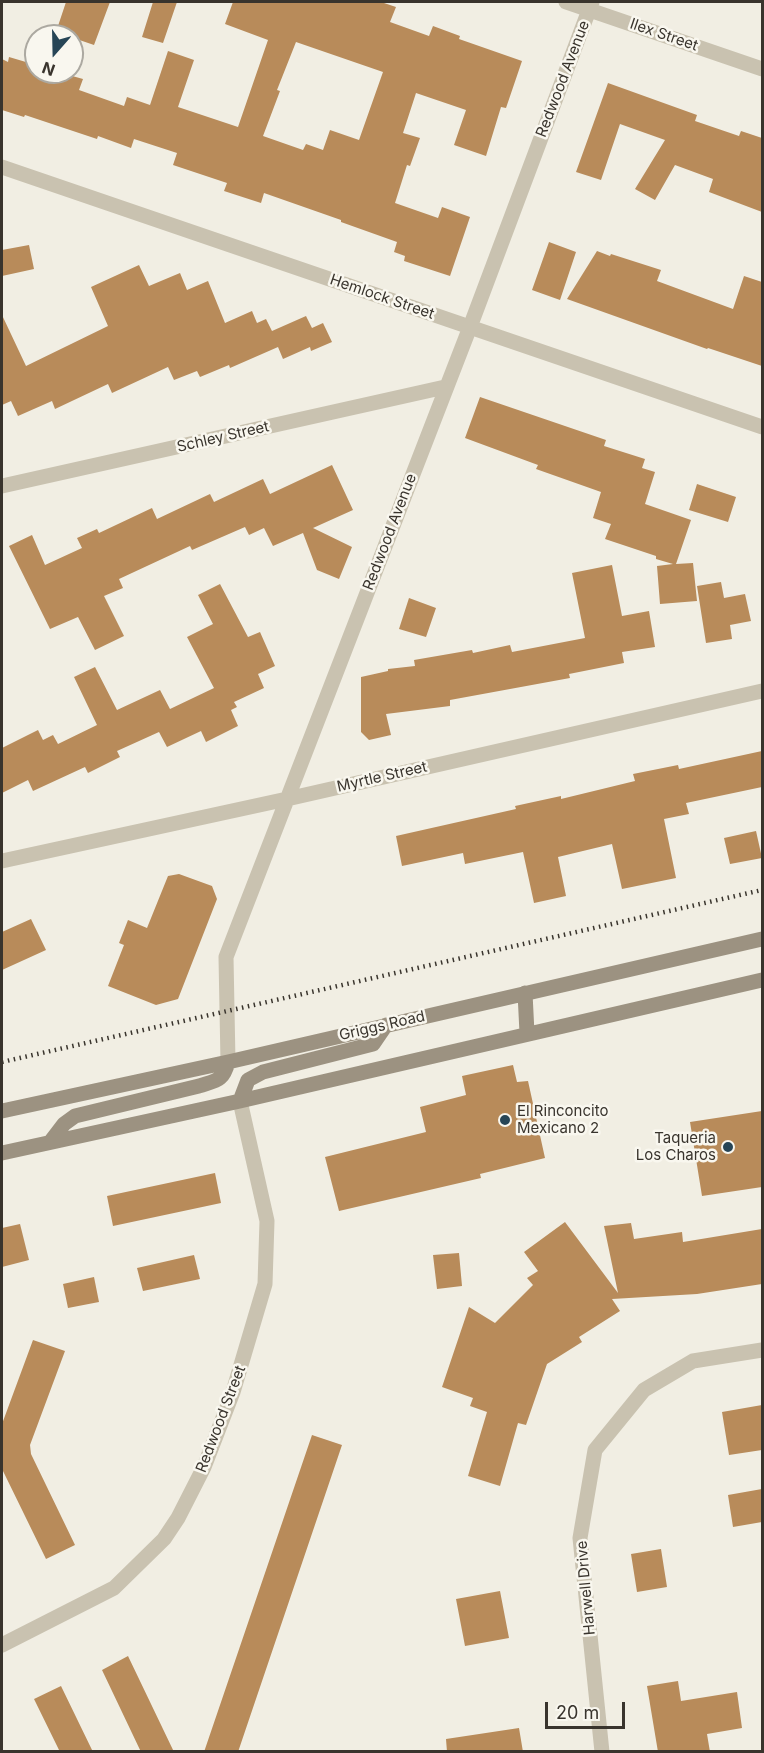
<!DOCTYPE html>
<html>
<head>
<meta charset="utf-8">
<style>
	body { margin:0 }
	#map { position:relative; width:764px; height:1753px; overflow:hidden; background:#f1eee3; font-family:Inter,sans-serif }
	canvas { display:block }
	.frame { position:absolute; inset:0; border:3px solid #39342d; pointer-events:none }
	.north { position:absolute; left:24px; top:24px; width:60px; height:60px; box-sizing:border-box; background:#f9f7ef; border:2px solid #aca9a1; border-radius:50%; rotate:200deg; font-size:16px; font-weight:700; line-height:24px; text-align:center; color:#39342d }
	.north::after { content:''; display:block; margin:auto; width:21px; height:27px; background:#274556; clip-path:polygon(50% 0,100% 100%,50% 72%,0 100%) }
	.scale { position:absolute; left:545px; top:1702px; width:80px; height:27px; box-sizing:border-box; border:3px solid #39342d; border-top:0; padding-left:8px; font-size:18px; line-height:21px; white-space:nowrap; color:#39342d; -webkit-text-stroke:4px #f9f7ef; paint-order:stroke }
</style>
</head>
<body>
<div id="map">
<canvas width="764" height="1753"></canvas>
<div class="frame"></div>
<div class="north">N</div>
<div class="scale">20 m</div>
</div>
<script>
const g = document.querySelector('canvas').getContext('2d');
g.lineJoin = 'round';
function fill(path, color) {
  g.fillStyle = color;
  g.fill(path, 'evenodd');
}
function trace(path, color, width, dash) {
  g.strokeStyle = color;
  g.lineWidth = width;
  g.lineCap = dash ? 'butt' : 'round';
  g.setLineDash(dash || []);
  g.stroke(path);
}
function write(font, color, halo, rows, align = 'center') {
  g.font = font + ' Inter,sans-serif';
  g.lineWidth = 5;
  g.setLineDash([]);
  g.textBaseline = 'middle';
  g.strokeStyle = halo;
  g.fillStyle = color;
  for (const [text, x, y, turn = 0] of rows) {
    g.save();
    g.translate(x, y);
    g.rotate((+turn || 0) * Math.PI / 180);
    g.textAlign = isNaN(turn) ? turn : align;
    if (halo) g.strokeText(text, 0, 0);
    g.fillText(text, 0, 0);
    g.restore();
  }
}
fill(new Path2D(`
	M 66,2 L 110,2 L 94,45 L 56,32 Z
	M 153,2 L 177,2 L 163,43 L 142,37 Z
	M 233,2 L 381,2 L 396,7 L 390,22 L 429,36 L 433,26 L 460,36 L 459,39 L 522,61 L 506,108 L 501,107 L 486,156 L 454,145 L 466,110 L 416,93 L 403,133 L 420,138 L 410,166 L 407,165 L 395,203 L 438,218 L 442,207 L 470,217 L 450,276 L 404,261 L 405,256 L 394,252 L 397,242 L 341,222 L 341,220 L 264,193 L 261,203 L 224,191 L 227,183 L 173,165 L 177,153 L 134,139 L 131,148 L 98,136 L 97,139 L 25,115 L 24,117 L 2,110 L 2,59 L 8,62 L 9,57 L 36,65 L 36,72 L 58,72 L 83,79 L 79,90 L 124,106 L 127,97 L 150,105 L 168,51 L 194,60 L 178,107 L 238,127 L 268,40 L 225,24 ZM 296,42 L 383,72 L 359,140 L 330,130 L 323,150 L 306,144 L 303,150 L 263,136 L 280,91 L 277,90 Z
	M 608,83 L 697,115 L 695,121 L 739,136 L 741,131 L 762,138 L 762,212 L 709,192 L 713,179 L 675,165 L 655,200 L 635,189 L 665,140 L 620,124 L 601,180 L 576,172 Z
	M 549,242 L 576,252 L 560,300 L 532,290 Z
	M 29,245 L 34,269 L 2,276 L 2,250 Z
	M 597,251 L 610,256 L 611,254 L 661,270 L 657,281 L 733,309 L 744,276 L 762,282 L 762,366 L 708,348 L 707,349 L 567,299 Z
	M 139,265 L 149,286 L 180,273 L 187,290 L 208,281 L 225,323 L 252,311 L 257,323 L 266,319 L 272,331 L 306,316 L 312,328 L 323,323 L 332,342 L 311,351 L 310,347 L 283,359 L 278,347 L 230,368 L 229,365 L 200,377 L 197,371 L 174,380 L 168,367 L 112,393 L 108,384 L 55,409 L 52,401 L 18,416 L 11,401 L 2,405 L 2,315 L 26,366 L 108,326 L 91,287 Z
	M 480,397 L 606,440 L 604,446 L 645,459 L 642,468 L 655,472 L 645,504 L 691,520 L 676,564 L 693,563 L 697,601 L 660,604 L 657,566 L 673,564 L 656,559 L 656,556 L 605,539 L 611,524 L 593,518 L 601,492 L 536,469 L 538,465 L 465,438 Z
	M 332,465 L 353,510 L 313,528 L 352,547 L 339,579 L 317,570 L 303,533 L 273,546 L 264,528 L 249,535 L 245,527 L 192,550 L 190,546 L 119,579 L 123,588 L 104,596 L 124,636 L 95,650 L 78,617 L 50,629 L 9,546 L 32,535 L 45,565 L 82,548 L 77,538 L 97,529 L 99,533 L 152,508 L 157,519 L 210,494 L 214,502 L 263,479 L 270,494 Z
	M 697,484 L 736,497 L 728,522 L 689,510 Z
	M 612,565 L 622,616 L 649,611 L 655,647 L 622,652 L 624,663 L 569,674 L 570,678 L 450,700 L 450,706 L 386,714 L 391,735 L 369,740 L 361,732 L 361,677 L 388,671 L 388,669 L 415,666 L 414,660 L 472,650 L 473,653 L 510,645 L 512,652 L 585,638 L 572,573 Z
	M 721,582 L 724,598 L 745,594 L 751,621 L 730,625 L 732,639 L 706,643 L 697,586 Z
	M 220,584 L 248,637 L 260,632 L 275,666 L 258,674 L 264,688 L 234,702 L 237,707 L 231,710 L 238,726 L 206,742 L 201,731 L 167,747 L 159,732 L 117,751 L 120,757 L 88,773 L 85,767 L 33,791 L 28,780 L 2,793 L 2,748 L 38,730 L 43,740 L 53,735 L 58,744 L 97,725 L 74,677 L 95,667 L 117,710 L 160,690 L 170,709 L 214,688 L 187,637 L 213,624 L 198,595 Z
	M 409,598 L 436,608 L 426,637 L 399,629 Z
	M 762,751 L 762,787 L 686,803 L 689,814 L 664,819 L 676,878 L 622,889 L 612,844 L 558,857 L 566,896 L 534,903 L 523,852 L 465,864 L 463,853 L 402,866 L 396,836 L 516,809 L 515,806 L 561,796 L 561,799 L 635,781 L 633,774 L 678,765 L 679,769 Z
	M 756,831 L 762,858 L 730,864 L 724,838 Z
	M 179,874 L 212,886 L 217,899 L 178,999 L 156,1005 L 108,986 L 124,945 L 119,943 L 128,920 L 147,928 L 168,876 Z
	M 31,919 L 46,950 L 2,970 L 2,932 Z
	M 513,1065 L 517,1082 L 528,1081 L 545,1158 L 480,1174 L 481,1178 L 339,1211 L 325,1157 L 426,1132 L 420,1107 L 466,1095 L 462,1076 Z
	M 762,1111 L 762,1187 L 702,1196 L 690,1122 Z
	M 215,1173 L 221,1203 L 113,1226 L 107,1196 Z
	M 565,1222 L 618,1293 L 604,1226 L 631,1223 L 634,1239 L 682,1232 L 683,1242 L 762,1229 L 762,1284 L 697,1294 L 612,1299 L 620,1311 L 579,1337 L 582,1342 L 547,1364 L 526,1425 L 518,1423 L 500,1486 L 468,1476 L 487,1412 L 470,1406 L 473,1398 L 442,1387 L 469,1307 L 495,1323 L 533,1285 L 527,1278 L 538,1271 L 524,1252 Z
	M 20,1224 L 29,1260 L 2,1267 L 2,1228 Z
	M 459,1253 L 462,1286 L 437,1289 L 433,1255 Z
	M 194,1255 L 200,1279 L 143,1291 L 137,1268 Z
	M 94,1277 L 99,1302 L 68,1308 L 63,1284 Z
	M 33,1340 L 65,1351 L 30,1445 L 31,1454 L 75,1545 L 46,1559 L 3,1471 L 2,1459 L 2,1424 Z
	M 762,1405 L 762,1450 L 729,1455 L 722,1412 Z
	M 312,1435 L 342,1445 L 238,1752 L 204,1752 Z
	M 762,1489 L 762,1522 L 733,1527 L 728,1495 Z
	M 661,1549 L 667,1587 L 637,1592 L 631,1554 Z
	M 500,1591 L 509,1638 L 465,1646 L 456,1599 Z
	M 128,1656 L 174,1752 L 141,1752 L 102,1670 Z
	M 678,1681 L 681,1701 L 737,1692 L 742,1728 L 707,1734 L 710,1752 L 658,1752 L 647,1686 Z
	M 61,1686 L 93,1752 L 60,1752 L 34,1699 Z
	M 519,1728 L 523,1752 L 447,1752 L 446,1739 Z`), '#b88b5a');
trace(new Path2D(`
	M 566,2 L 762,69
	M 2,167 L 762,427
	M 2,486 L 445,387
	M 2,861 L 287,799 L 762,691
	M 228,1062 L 226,957 L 470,327 L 592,2
	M 2,1645 L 114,1588 L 164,1539 L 178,1518 L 204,1467 L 233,1392 L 265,1284 L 267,1221 L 240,1101
	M 602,1752 L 580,1538 L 595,1450 L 644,1390 L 693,1361 L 762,1350`), '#c9c2b0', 15);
trace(new Path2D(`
	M 525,993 L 527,1033
	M 240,1101 L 248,1080 L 263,1072 L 373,1044 L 386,1025
	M 2,1111 L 228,1062 L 762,939
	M 51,1141 L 64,1124 L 75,1116 L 199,1086 C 217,1080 223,1081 228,1062
	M 2,1153 L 240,1101 L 762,980`), '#9c9281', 15);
trace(new Path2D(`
	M 2,1062 L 762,890`), '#39342d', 4.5, [1.5, 4.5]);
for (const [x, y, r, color] of [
	[505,1120,6,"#274556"],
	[728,1147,6,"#274556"]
]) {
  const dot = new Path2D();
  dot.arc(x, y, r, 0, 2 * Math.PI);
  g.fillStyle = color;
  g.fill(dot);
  trace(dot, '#f9f7ef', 2);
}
write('15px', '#39342d', '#f9f7ef', [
	["Ilex Street",664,35,19],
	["Redwood Avenue",563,79,-69],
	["Hemlock Street",382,297,19],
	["Schley Street",223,437,-13],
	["Redwood Avenue",390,532,-69],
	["Myrtle Street",382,777,-13],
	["Griggs Road",382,1026,-13],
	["Redwood Street",221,1419,-69],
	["Harwell Drive",586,1588,-95]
]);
write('15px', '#39342d', '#f9f7ef', [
	["El Rinconcito",517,1111],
	["Mexicano 2",517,1128],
	["Taqueria",716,1138,"right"],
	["Los Charos",716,1155,"right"]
], 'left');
</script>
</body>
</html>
